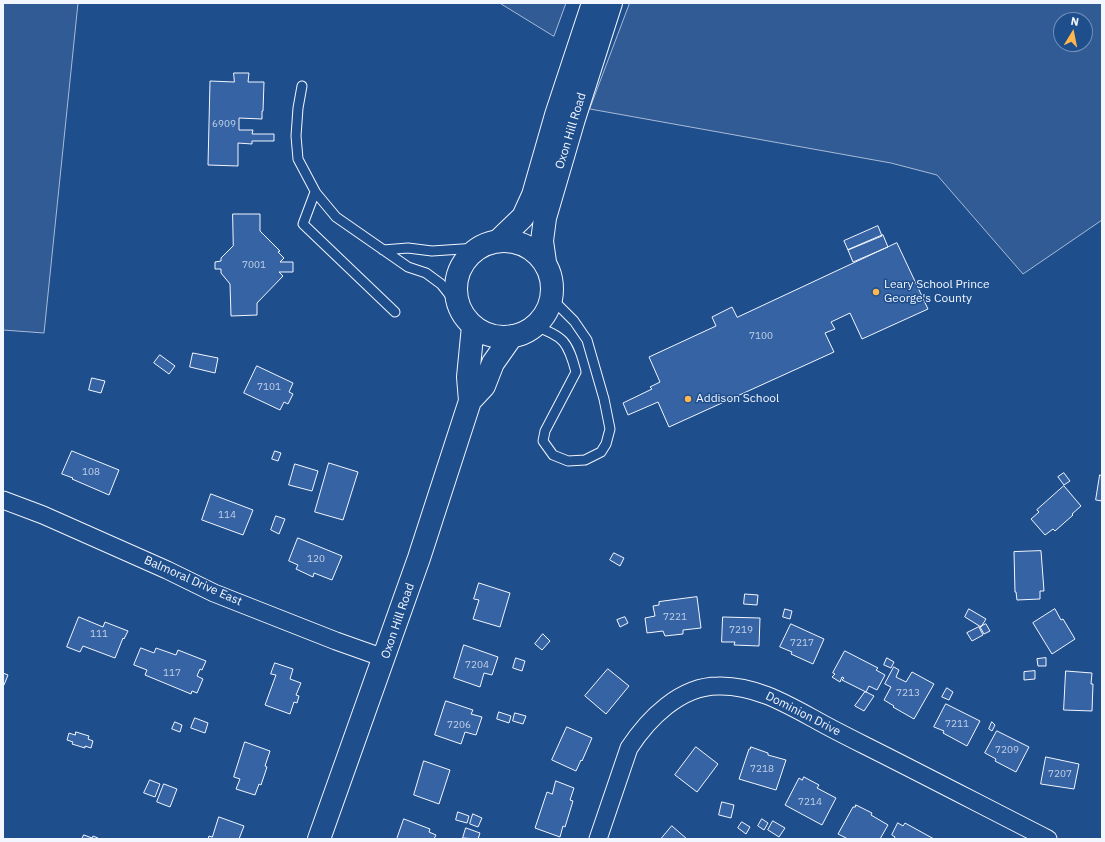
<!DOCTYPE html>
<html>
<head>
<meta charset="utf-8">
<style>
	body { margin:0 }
	#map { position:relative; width:1105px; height:842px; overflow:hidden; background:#1f4e8c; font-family:"IBM Plex Sans",sans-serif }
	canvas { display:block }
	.frame { position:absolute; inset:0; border:4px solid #f2f6ff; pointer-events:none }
	.north { position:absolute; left:1053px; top:12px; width:40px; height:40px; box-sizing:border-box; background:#1f4e8c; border:1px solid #7391ba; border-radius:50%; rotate:10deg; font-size:11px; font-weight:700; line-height:16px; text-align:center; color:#f2f6ff }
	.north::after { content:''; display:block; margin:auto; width:14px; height:18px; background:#ffb74d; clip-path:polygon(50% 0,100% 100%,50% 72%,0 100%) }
</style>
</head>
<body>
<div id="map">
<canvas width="1105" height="842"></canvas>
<div class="frame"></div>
<div class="north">N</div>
</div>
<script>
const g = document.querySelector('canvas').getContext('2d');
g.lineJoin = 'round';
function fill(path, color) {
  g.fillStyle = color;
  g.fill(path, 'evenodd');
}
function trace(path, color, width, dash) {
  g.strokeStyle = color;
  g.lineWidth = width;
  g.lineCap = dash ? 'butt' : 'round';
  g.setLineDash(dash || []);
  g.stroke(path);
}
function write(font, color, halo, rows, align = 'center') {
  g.font = font + ' "IBM Plex Sans",sans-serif';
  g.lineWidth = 3;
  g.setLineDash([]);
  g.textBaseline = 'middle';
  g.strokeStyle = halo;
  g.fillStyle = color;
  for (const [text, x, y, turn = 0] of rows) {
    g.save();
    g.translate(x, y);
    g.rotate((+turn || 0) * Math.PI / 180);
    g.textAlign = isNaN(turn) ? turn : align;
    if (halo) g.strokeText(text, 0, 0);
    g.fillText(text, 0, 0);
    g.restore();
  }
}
const built = new Path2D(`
	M 3,3 L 78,3 L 44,333 L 3,330 Z
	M 500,3 L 566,3 L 554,36 Z
	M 630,3 L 1102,3 L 1102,220 L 1023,274 L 937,175 L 891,163 L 590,109 ZM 1061,20 L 1085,20 L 1085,44 L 1061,44 Z`);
fill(built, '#305b95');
trace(built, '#a8bbd7', 1);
const building = new Path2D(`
	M 234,73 L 249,73 L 248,82 L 264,82 L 263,111 L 262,111 L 262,119 L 239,118 L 239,130 L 253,130 L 252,134 L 274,134 L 274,141 L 252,141 L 252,144 L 238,143 L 238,166 L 208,165 L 210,81 L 234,82 Z
	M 233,214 L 260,214 L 260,231 L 280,251 L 278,252 L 284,258 L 280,262 L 293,262 L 293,272 L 279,272 L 283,276 L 257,303 L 257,315 L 231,316 L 230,284 L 221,273 L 221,269 L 215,269 L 215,262 L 221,261 L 221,258 L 233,246 Z
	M 878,226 L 882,236 L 848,250 L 844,241 Z
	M 883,235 L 888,247 L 853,262 L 848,250 Z
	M 897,243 L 928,309 L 862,339 L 850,313 L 831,322 L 835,329 L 825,333 L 834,352 L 669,427 L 658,402 L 628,415 L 623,403 L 652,389 L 650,387 L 660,382 L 649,357 L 716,326 L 712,317 L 732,307 L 737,317 Z
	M 193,353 L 218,358 L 215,373 L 190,367 Z
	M 160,355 L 175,366 L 169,374 L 154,363 Z
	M 257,366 L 293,383 L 289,392 L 293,394 L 288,404 L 284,402 L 280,410 L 244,393 Z
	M 92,378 L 105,381 L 101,393 L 89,390 Z
	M 72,451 L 119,470 L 109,495 L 72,479 L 73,478 L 62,474 Z
	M 275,451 L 281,453 L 278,461 L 272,459 Z
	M 329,463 L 358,472 L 343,520 L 315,512 Z
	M 295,464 L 318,471 L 312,491 L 289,485 Z
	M 1064,473 L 1070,481 L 1064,485 L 1058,477 Z
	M 1100,475 L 1102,476 L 1102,501 L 1096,500 Z
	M 1064,486 L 1081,506 L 1072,514 L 1073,515 L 1055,531 L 1053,529 L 1045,535 L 1031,519 L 1039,512 L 1037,510 Z
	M 211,494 L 253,510 L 243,535 L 202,520 Z
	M 276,516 L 285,519 L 279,534 L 271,530 Z
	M 298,538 L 342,556 L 332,580 L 314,573 L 313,577 L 296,569 L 298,565 L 289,561 Z
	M 1041,551 L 1044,591 L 1040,591 L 1040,599 L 1017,600 L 1016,592 L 1015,592 L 1014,552 Z
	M 614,553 L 624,558 L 620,566 L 610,560 Z
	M 479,583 L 510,593 L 500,627 L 473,619 L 479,600 L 474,599 Z
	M 745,594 L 758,595 L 757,605 L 744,604 Z
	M 697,597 L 701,628 L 683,630 L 683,634 L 665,636 L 663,631 L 647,633 L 645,618 L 655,616 L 653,606 L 659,605 L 659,602 Z
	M 785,609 L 792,611 L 790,619 L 783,617 Z
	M 969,609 L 986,619 L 981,627 L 965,617 Z
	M 1055,609 L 1061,620 L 1063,619 L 1075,639 L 1052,654 L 1033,623 Z
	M 79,617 L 103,627 L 105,622 L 128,631 L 124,639 L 123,638 L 115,658 L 83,646 L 80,652 L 67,647 Z
	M 625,617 L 628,623 L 620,627 L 617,620 Z
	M 723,617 L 760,618 L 759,646 L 734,645 L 735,642 L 722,642 Z
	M 791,624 L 824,639 L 813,664 L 791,654 L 792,652 L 780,647 Z
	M 986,624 L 990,631 L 984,634 L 980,627 Z
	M 979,627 L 983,635 L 972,641 L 967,633 Z
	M 543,634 L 550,641 L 542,650 L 535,644 Z
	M 464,645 L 498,657 L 492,675 L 484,673 L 480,687 L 454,678 Z
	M 141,648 L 154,653 L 156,648 L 176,655 L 178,650 L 206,661 L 202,670 L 200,669 L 197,676 L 203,679 L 197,693 L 192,691 L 191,694 L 145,675 L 147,670 L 134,665 Z
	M 845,651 L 878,668 L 876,670 L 885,675 L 877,690 L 869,686 L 866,692 L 842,680 L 844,678 L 842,677 L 840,682 L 832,677 L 835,674 L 833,673 Z
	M 516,658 L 525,661 L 522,671 L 513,668 Z
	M 887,658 L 894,662 L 891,668 L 884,665 Z
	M 1046,658 L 1046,666 L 1038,666 L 1037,659 Z
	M 275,663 L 293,669 L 290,679 L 301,683 L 296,695 L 299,696 L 297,703 L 294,702 L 290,714 L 265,705 L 276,675 L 271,674 Z
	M 894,667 L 899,670 L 896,677 L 906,682 L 912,672 L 934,684 L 914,719 L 893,707 L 894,706 L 884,700 L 891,687 L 885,684 Z
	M 608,669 L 629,686 L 606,714 L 585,696 Z
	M 1035,671 L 1035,679 L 1024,680 L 1024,672 Z
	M 1066,671 L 1092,673 L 1091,684 L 1093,684 L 1092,711 L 1064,710 Z
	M 3,673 L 8,675 L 4,685 L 3,685 Z
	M 947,688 L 953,692 L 949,700 L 942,697 Z
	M 865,692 L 866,692 L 874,696 L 864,711 L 855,706 Z
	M 446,701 L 473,710 L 471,714 L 482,717 L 476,735 L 465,732 L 461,744 L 435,735 Z
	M 946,704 L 980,721 L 967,746 L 943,733 L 944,731 L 934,727 Z
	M 499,712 L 511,716 L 509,723 L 497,719 Z
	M 515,713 L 526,716 L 523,724 L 513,721 Z
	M 195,718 L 208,723 L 205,733 L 191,728 Z
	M 175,722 L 182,725 L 180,732 L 172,729 Z
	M 992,722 L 995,725 L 992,731 L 989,729 Z
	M 567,727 L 592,738 L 582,761 L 581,760 L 576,771 L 552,760 Z
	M 997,731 L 1029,747 L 1016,772 L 995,761 L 996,759 L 985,753 Z
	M 76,732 L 89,736 L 88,739 L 93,741 L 91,748 L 85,746 L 85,748 L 72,744 L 73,742 L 67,740 L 69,733 L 75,735 Z
	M 245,742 L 270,751 L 265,766 L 267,767 L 261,785 L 259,784 L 255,795 L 236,789 L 240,779 L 234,777 Z
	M 696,747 L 718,764 L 697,792 L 675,775 Z
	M 751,747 L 768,753 L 768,755 L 786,760 L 776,790 L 739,779 L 749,749 L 750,749 Z
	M 1046,757 L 1079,764 L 1074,789 L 1041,784 Z
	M 424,761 L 450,770 L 439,804 L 414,795 Z
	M 804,777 L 819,785 L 817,788 L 836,798 L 822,825 L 785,805 L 799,778 L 802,780 Z
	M 150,780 L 160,784 L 155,797 L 144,793 Z
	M 556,781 L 574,788 L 570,800 L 573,801 L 565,827 L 563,826 L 560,837 L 535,828 L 547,792 L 552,794 Z
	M 164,784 L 177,789 L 170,807 L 157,802 Z
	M 722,802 L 734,805 L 731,818 L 719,815 Z
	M 856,805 L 872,813 L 871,815 L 888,825 L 880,839 L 848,839 L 838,834 L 853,807 L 855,807 Z
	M 458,812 L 469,816 L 467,823 L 456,820 Z
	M 473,814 L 482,818 L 478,827 L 470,824 Z
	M 219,817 L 244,826 L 239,839 L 208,839 L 209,836 L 212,837 Z
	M 404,819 L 430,829 L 429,832 L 436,835 L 434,839 L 397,839 Z
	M 762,819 L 768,823 L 764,830 L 758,826 Z
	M 773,821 L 785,828 L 779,837 L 768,830 Z
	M 742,822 L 750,827 L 746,834 L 738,828 Z
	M 898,823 L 903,826 L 905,823 L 934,839 L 894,839 L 895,837 L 892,835 Z
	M 672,826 L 687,839 L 661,839 Z
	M 466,828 L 480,833 L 478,839 L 463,838 Z
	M 84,835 L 92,838 L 93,836 L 98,838 L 97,839 L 82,839 Z`);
fill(building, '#3563a3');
trace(building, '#f2f6ff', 1);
const service = new Path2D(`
	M 302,86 L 298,108 L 296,136 L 298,159 L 316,193 L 336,217 L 408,267 L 426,273 L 441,284 L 460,308
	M 315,192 L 303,224 L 395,312
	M 383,250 L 408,248 L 432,251 L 477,248
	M 534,326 C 564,336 568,342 576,372 L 545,431 L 543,441 L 553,455 L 568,461 L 585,460 L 601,452 L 606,444 L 610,429 L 604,399 L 587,340 L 574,321 L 552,299`);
const minor = new Path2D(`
	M 3,500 L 43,515 L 167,570 L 214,593 L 336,641 L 384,658
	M 598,839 L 629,748 C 648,719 680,686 718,686 C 754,685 785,703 816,720 C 832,729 848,737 864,745 C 926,776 987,808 1048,839`);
const secondary = new Path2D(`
	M 498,241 L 523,217 L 533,195 L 556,115 L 593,3
	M456 289a48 48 0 1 1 96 0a48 48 0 1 1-96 0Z
	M 545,262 L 542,241 L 545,218 L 574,119 L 611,3
	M 470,401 L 484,386 L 493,363 L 512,336
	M 319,839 L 419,558 L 470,401 L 468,377 L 473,326`);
trace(service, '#f2f6ff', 11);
trace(minor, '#f2f6ff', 19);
trace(secondary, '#f2f6ff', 24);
trace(service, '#1f4e8c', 9);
trace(minor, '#1f4e8c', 17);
trace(secondary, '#1f4e8c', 22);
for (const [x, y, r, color] of [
	[876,292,4,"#ffb74d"],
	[688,399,4,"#ffb74d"]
]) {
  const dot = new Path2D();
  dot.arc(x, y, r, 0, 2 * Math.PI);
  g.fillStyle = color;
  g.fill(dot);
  trace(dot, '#1f4e8c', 1.5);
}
write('10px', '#c3d1e8', null, [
	["6909",224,124],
	["7001",254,265],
	["7100",761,336],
	["7101",269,387],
	["108",91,472],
	["114",227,515],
	["120",316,559],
	["7221",675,617],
	["7219",741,630],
	["111",99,634],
	["7217",802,643],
	["7204",477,665],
	["117",172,673],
	["7213",908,693],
	["7211",957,724],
	["7206",459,725],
	["7209",1007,750],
	["7218",762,769],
	["7207",1060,774],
	["7214",810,802]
]);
write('12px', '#f2f6ff', '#1f4e8c', [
	["Oxon Hill Road",571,131,-73],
	["Balmoral Drive East",193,581,24],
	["Oxon Hill Road",398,621,-71],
	["Dominion Drive",803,714,27]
]);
write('12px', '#f2f6ff', '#1f4e8c', [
	["Leary School Prince",884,285],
	["George's County",884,299],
	["Addison School",696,399]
], 'left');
</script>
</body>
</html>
